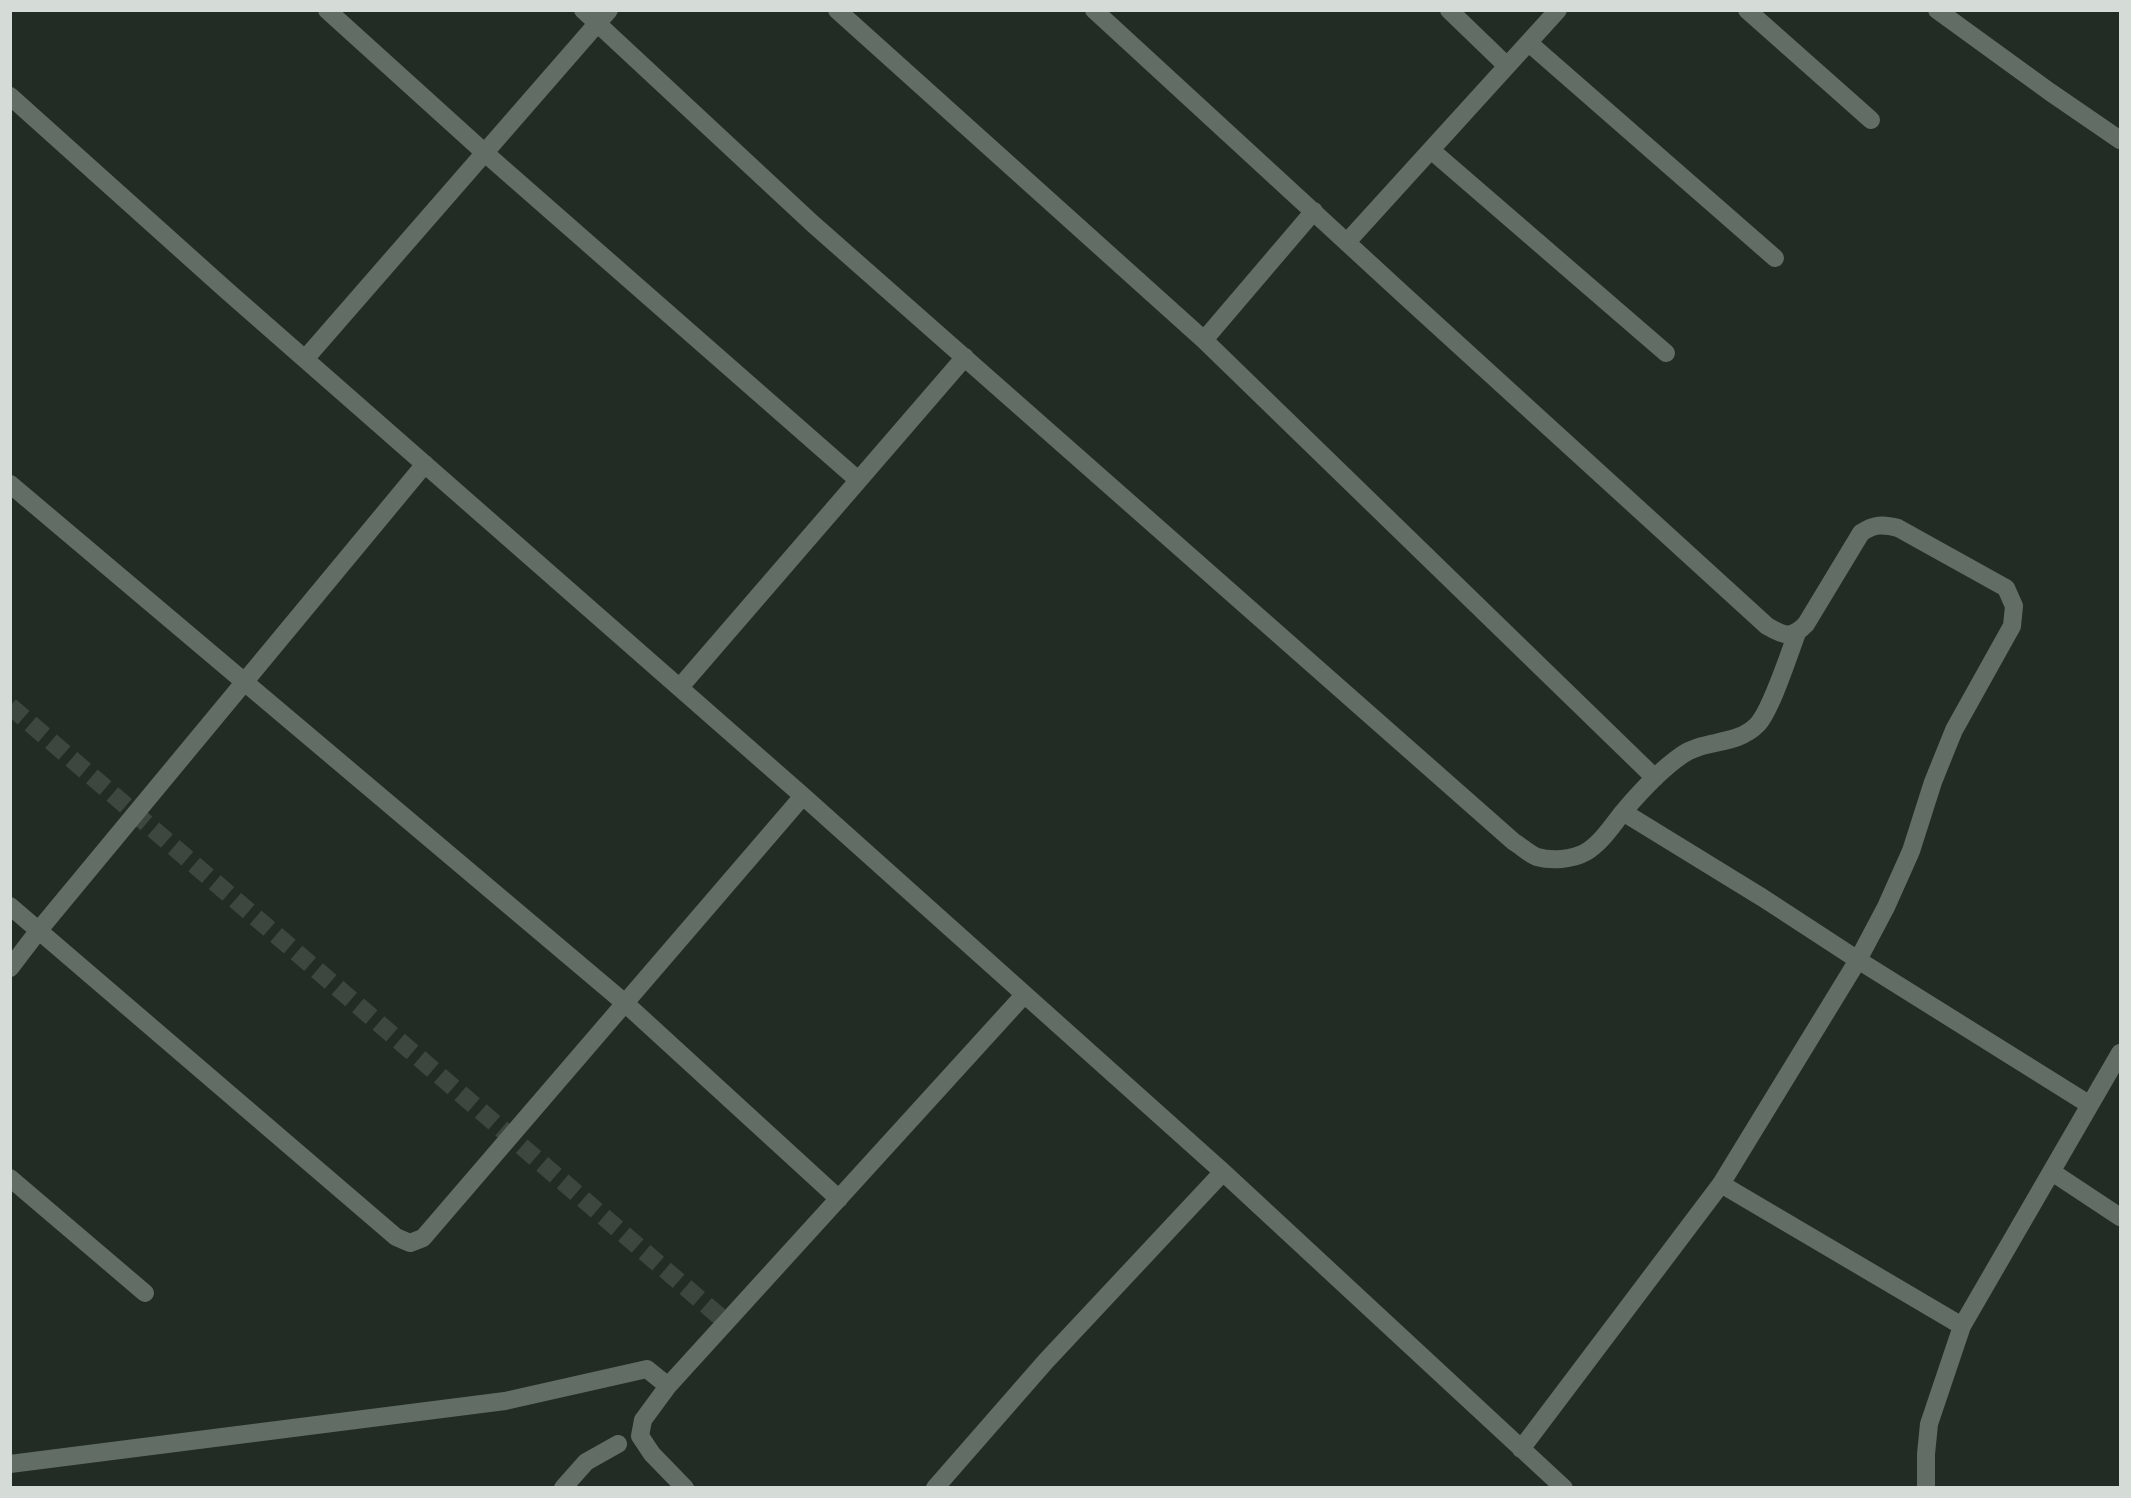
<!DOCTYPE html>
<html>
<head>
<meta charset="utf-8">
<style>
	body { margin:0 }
	#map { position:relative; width:2131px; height:1498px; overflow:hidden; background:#222c24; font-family:Helvetica,sans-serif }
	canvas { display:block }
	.frame { position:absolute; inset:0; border:12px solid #d5dbd6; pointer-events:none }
</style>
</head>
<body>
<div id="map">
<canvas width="2131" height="1498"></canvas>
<div class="frame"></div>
</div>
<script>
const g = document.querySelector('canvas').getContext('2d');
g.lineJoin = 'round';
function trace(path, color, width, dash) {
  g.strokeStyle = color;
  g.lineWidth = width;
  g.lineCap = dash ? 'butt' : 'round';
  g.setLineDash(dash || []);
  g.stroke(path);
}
trace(new Path2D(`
	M 10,706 L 726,1322`), '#3d463f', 18, [18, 9]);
trace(new Path2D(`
	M 327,10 L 485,153 L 858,480
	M 583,10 L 813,224 L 1514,842 C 1521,846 1529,854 1537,857 C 1551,861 1572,860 1586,852 C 1601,843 1612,826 1623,812 C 1640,792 1660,770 1682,755 C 1705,739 1736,746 1757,725 C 1771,711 1789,654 1797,633
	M 837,10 L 1204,340 L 1655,778
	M 1094,10 C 1318,216 1541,422 1767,626 C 1784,636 1792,639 1806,624 L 1861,533 C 1874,524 1883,524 1898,528 L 2006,588 L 2014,606 L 2012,626 L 1954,730 L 1933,782 L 1911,851 L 1886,907 L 1858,960 L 1721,1184 L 1521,1449
	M 1449,10 L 1507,66
	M 1747,10 L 1871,120
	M 1937,10 L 2050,92 L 2120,140
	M 1529,43 L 1775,258
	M 10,96 L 225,289 L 803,796 L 1223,1172 L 1564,1488
	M 1431,150 L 1666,353
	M 1347,242 L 1558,10
	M 1204,340 L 1314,211
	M 305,359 L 609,10
	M 10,484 L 626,1004 L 839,1199
	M 680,687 L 965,357
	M 1623,812 L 1763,898 L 1858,960 L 2090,1105
	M 10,906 L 396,1237 L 410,1243 L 423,1238 L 803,796
	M 10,968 L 39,930 L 425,464
	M 2052,1172 L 2120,1217
	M 10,1178 L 145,1293
	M 1721,1184 L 1962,1326
	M 10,1464 L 505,1401 L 647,1369 L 668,1386
	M 563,1488 L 586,1462 L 618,1444
	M 685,1488 L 652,1454 L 640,1436 L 643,1420 L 668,1386 L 1024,995
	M 935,1488 L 1046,1361 L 1223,1172
	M 1926,1488 L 1926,1454 L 1929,1424 L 1962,1326 L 2120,1053`), '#626e65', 18);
</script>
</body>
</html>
